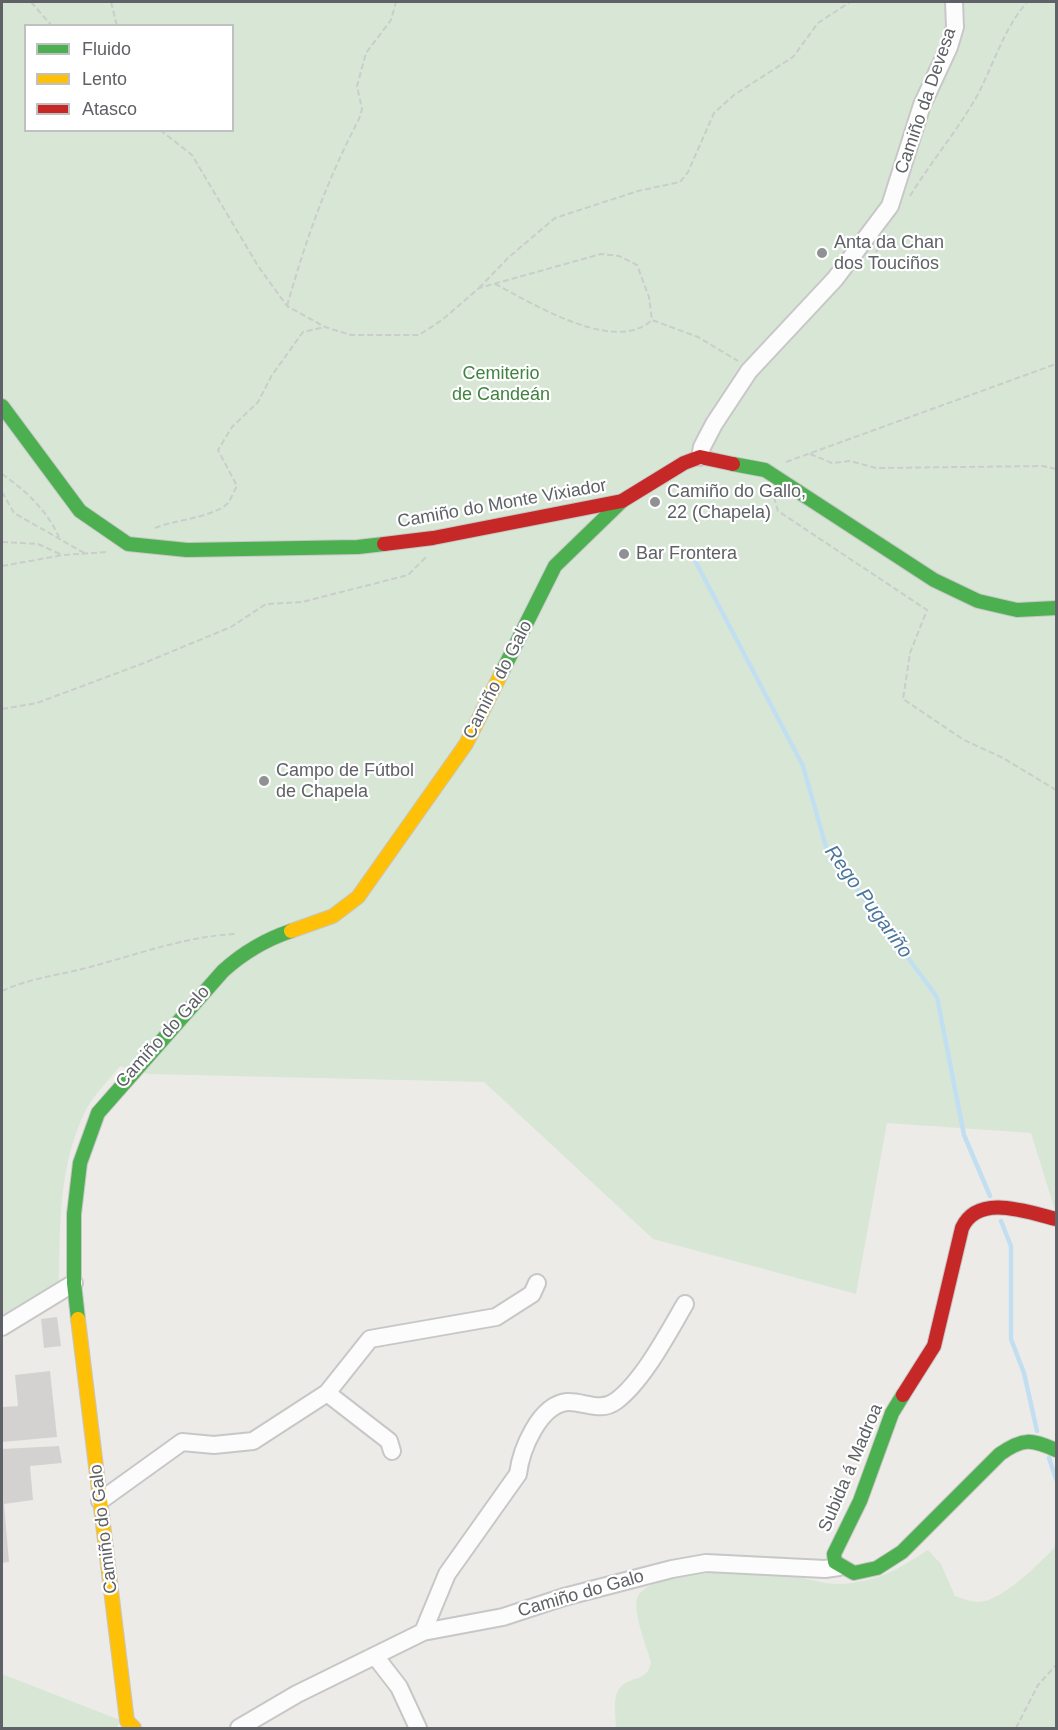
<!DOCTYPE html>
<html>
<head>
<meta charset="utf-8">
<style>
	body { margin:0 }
	#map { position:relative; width:1058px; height:1730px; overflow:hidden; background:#edebe8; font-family:Helvetica,sans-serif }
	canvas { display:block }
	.frame { position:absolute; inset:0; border:3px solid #5e6165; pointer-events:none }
	.legend { position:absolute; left:24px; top:24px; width:210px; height:108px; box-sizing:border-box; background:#fff; border:2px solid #bfc0c1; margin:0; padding:8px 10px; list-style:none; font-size:18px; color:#5e6165 }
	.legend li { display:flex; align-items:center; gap:12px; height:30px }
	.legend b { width:30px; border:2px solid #bfc0c1 }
</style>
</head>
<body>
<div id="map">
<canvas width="1058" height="1730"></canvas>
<div class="frame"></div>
<ul class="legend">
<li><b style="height:8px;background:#4caf50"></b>Fluido</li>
<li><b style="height:8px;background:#ffc107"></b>Lento</li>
<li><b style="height:8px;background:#c62828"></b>Atasco</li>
</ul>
</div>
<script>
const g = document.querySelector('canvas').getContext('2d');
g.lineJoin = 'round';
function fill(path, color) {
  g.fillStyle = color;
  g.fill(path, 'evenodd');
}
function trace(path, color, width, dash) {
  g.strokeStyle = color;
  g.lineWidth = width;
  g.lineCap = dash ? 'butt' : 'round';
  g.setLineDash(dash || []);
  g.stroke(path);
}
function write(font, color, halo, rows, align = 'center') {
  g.font = font + ' Helvetica,sans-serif';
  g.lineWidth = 4.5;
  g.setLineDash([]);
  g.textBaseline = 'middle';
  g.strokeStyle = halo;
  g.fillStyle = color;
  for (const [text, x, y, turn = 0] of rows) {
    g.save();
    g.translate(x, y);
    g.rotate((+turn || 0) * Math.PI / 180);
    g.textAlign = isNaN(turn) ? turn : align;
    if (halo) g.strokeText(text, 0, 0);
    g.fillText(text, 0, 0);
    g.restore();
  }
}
fill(new Path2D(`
	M 2,2 L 1056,2 L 1056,1214 L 1031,1133 L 887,1123 L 856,1294 L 653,1239 L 484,1082 L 148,1074 L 120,1066 C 110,1080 94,1094 86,1110 C 59,1163 60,1223 59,1282 L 2,1317 ZM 26,26 L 232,26 L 232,130 L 26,130 Z
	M 1056,1546 L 1056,1728 L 616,1728 C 616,1717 612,1699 619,1689 C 629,1675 648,1683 651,1662 C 647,1648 631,1608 638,1596 C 655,1567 763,1571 793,1576 C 810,1579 826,1585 843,1584 C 882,1580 896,1570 928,1550 L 941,1564 L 955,1596 C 962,1598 971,1602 978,1602 C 1001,1602 1041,1562 1056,1546 Z
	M 2,1674 L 120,1720 L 117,1728 L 2,1728 Z`), '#d8e7d5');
trace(new Path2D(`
	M 690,551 L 803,766 L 826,847 L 937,997 L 964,1135 L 990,1196
	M 1001,1221 L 1011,1246 L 1011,1339 L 1024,1373 L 1037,1431
	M 1049,1458 L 1056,1479`), '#c2def1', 4.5);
fill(new Path2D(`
	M 57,1317 L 61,1346 L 44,1348 L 41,1319 Z
	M 50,1371 L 57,1437 L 2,1442 L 2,1407 L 18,1406 L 15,1375 Z
	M 59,1446 L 62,1463 L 30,1466 L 33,1500 L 4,1504 L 9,1562 L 2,1563 L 2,1449 Z`), '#d4d2d1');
const street = new Path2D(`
	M 700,457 L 702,447 L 714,424 L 749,371 L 835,279 L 890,206 L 922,105 L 949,47 L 955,27 L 954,2
	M 2,1327 L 74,1283
	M 327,1393 L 389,1441 L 392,1451
	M 100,1501 L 182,1442 L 214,1445 L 253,1441 L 327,1393 L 370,1339 L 496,1317 L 532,1294 L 537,1283
	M 423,1632 L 447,1574 L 518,1474 C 521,1450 539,1405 567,1402 C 584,1401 600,1413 616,1401 C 643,1381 668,1333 685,1304
	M 375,1656 L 399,1687 L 418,1728
	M 239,1728 L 297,1694 L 423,1632 L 503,1617 L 564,1597 L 672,1569 L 706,1563 L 825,1569 L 839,1567`);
const fast = new Path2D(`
	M 2,406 L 80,511 L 128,544 L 187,550 L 358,547 L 384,544
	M 733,464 L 765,470 L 934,580 L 978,601 L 1017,610 L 1056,608
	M 501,674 L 555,566 L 622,501
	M 78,1319 L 74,1283 L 74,1214 L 80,1163 L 98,1113 L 223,971 C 244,952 264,940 291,931
	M 903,1395 L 892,1413 L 860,1501 L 834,1554 L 835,1562 L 854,1573 L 877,1568 L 902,1552 L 1000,1454 C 1023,1438 1031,1439 1056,1450`);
const slow = new Path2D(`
	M 291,931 L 333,916 L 358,897 L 466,744 L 501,674
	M 78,1319 L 127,1721 L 134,1728`);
const jam = new Path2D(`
	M 384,544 L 433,538 L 622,501 L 684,463 L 700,457 L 733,464
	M 903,1395 L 934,1346 L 962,1228 C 978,1193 1027,1212 1056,1219`);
trace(street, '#c8c7c8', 20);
trace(fast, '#c7c7c7', 16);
trace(slow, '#c7c7c7', 16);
trace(jam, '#c7c7c7', 16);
trace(new Path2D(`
	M 31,2 L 52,26
	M 111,2 L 117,26
	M 160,130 L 192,155 L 258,266 L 287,306 L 325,327 L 351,335 L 419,335 L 442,320 L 479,288 L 601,254 L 619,256 L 637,265 L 649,297 L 652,320 L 698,337 L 738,361
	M 910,196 C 931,162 957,131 977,96 C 994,64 1003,30 1027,2
	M 876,252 L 888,235
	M 495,284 C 532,303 615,355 652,320
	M 479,288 L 509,257 L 555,218 L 638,191 L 680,182 L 688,172 L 714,113 L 734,95 L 793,57 L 818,23 L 850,2
	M 287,306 C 306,239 327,180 359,119 L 362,109 L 357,86 L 366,53 L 391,20 L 396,2
	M 810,454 L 832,463 L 850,461 L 876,468 L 1043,466 L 1056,469
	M 786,462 L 1056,364
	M 2,474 C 26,491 46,509 59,537
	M 2,492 L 14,513 L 86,554
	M 774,497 L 778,511 L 927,610 L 910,653 L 903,699 L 964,740 L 1003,758 L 1056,790
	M 155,528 C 174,520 215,517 228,503 C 231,499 234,491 237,486 L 218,450 L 232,427 L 258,402 L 272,375 L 303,332 L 325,327
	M 2,542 L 38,544 L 62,555
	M 2,566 L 63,555 L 107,552
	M 2,709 L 37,703 L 144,663 L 231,627 L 266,604 L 302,602 L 408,575 L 426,557
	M 2,991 C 30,978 60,975 90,967 C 139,954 186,936 237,934
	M 1016,1728 L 1038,1685 L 1056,1665`), '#cacdcb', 2, [6, 3]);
trace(street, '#fcfcfc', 16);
trace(fast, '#4caf50', 14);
trace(slow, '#ffc107', 14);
trace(jam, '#c62828', 14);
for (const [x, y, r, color] of [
	[822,253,6,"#909193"],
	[655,502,6,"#909193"],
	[624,554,6,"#909193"],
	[264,781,6,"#909193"]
]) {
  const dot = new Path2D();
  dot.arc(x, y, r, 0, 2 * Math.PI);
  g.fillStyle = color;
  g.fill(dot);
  trace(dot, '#fff', 2);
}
write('18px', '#5e6165', '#fff', [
	["Camiño da Devesa",926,101,-71],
	["Camiño do Monte Vixiador",502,504,-10],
	["Camiño do Galo",498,680,-63],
	["Camiño do Galo",163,1037,-48],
	["Subida á Madroa",851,1468,-67],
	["Camiño do Galo",104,1529,-97],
	["Camiño do Galo",581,1594,-16]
]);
write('18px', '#5e6165', '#fff', [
	["Anta da Chan",834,243],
	["dos Touciños",834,264],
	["Camiño do Gallo,",667,492],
	["22 (Chapela)",667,513],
	["Bar Frontera",636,554],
	["Campo de Fútbol",276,771],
	["de Chapela",276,792]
], 'left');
write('18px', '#408241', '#fff', [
	["Cemiterio",501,374],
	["de Candeán",501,395]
]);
write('italic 20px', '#4b769d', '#fff', [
	["Rego Pugariño",868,902,54]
]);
</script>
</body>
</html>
